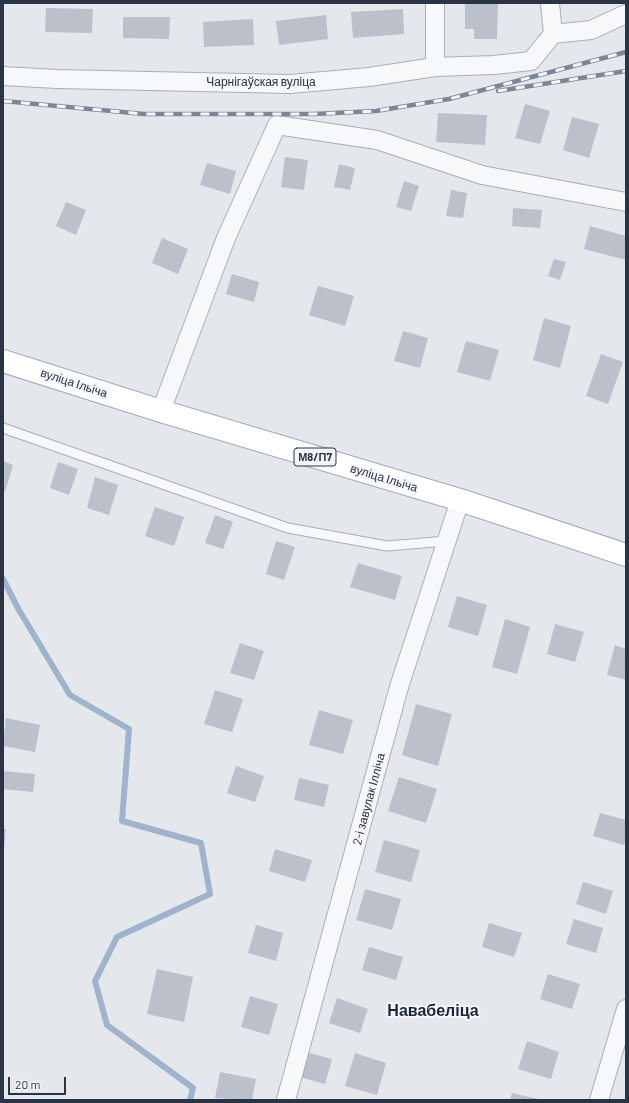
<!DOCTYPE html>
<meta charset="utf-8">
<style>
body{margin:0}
#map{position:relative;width:629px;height:1103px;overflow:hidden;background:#e4e7ec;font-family:Barlow,sans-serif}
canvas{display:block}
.frame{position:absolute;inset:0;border:4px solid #2b3445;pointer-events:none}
.scale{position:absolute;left:8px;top:1077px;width:58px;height:18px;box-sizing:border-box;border:2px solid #2b3445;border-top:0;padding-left:5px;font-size:12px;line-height:14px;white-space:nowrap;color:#2b3445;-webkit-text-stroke:3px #f4f6f9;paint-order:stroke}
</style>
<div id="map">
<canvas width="629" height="1103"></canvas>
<div class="frame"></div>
<div class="scale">20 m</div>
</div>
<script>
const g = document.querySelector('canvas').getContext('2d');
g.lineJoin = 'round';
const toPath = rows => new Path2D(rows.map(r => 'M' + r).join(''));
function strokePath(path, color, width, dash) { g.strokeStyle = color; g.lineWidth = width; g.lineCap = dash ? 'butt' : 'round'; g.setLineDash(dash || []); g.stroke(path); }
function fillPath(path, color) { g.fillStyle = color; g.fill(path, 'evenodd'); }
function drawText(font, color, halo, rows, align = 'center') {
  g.font = font + ' Barlow,sans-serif'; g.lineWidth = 4; g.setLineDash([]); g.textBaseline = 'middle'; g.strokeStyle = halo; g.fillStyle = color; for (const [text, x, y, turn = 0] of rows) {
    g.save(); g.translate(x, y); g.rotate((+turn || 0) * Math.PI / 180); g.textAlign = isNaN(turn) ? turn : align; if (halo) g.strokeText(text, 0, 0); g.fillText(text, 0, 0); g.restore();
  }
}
strokePath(toPath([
 [3,579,19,610,70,695,129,729,122,821,201,843,210,894,117,937,95,981,107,1025,193,1088,190,1100]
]), '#9fb4cc', 6);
fillPath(toPath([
 [465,4,498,4,497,39,474,39,474,29,465,29],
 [46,8,93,9,92,33,45,32],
 [403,9,404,34,353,38,351,12],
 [326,15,328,39,279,45,276,21],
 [123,17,170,17,169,39,123,38],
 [253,19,254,45,204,47,203,22],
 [525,104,550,111,540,144,515,138],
 [438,113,487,115,485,145,436,142],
 [572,117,599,124,589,158,563,150],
 [285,157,308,160,304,190,281,187],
 [207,163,236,171,230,194,200,185],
 [339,164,355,168,350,190,334,187],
 [404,181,419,186,411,211,396,207],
 [451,190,467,193,463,218,446,216],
 [66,202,86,210,76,235,56,226],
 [513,208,542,210,540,228,512,226],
 [590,226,626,236,626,260,584,249],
 [162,238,188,249,178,274,152,263],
 [554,259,566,262,560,280,548,276],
 [232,274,259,282,254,302,226,294],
 [318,286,354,296,345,326,309,315],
 [544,318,571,326,560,368,533,360],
 [403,331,428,338,420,368,394,361],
 [466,341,499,350,490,381,457,372],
 [601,354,623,362,608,404,586,396],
 [3,461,13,465,5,492,3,491],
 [58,462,78,469,69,495,50,488],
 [95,477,118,485,109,515,87,508],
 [155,507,184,517,174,546,145,536],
 [215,515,233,522,223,549,205,543],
 [276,541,295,547,284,580,266,574],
 [358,563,402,576,395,600,350,587],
 [457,596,487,605,478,636,448,627],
 [505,619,530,627,517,674,492,667],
 [555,624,584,632,575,662,547,654],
 [240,643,264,651,254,680,230,673],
 [615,645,626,649,626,680,607,675],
 [215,690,243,699,232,732,204,724],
 [416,704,452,714,438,766,402,755],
 [319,710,353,720,343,754,309,745],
 [6,718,40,725,35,752,3,746],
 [236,766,264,776,255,802,227,793],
 [3,771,35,774,33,792,3,789],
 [399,777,437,789,426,823,388,811],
 [299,778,329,785,324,807,294,800],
 [600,813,626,820,626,838,624,845,593,836],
 [3,829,6,829,4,850,3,850],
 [384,840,420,850,411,882,375,872],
 [275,849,312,860,305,882,269,871],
 [583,882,613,891,606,914,576,904],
 [365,889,401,899,392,930,356,920],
 [574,919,603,928,596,953,566,944],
 [489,923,522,933,514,957,482,947],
 [256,925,283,933,276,961,248,953],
 [369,947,403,957,396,980,362,970],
 [157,969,193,977,184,1022,147,1014],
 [548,974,580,984,572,1009,540,999],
 [250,996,278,1004,269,1035,241,1027],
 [337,998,368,1009,360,1033,329,1023],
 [527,1041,559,1052,551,1079,518,1069],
 [306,1052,332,1059,325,1084,300,1077],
 [355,1053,386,1063,377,1095,345,1086],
 [220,1072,256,1079,252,1100,215,1098],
 [512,1093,538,1099,538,1100,510,1100]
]), '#bbc0ca');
const lane = toPath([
 [3,428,288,528,387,546,447,541]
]);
const street = toPath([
 [435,3,435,67],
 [550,3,553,34],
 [3,76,57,79,290,84,369,77,435,67,494,65,531,61,553,34,591,30,626,14],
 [161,411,226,238,277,125,377,140,482,175,626,202],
 [286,1100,399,687,460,500],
 [599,1100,626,1009]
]);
const primary = toPath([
 [3,361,161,411,460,500,626,555]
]);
strokePath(lane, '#a9aeb7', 11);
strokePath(street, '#a9aeb7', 20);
strokePath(primary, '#a3abb8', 24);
strokePath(lane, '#f7f8fa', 9);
strokePath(street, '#f7f8fa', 18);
strokePath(primary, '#fff', 22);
const rail = toPath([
 [498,91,626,71],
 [3,101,144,114,314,114,376,111,449,99,626,52]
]);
strokePath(rail, '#7d8696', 4.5);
strokePath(rail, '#f4f6f9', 3, [9]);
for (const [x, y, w] of [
 [315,457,42]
]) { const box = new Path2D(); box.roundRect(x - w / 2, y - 9, w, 18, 3); g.fillStyle = '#f4f6f9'; g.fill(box); strokePath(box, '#2b3445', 1); }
drawText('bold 11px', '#2b3445', null, [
 ["М8/П7",315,457]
]);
drawText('12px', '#2b3445', '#f4f6f9', [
 ["Чарнігаўская вуліца",261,82],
 ["вуліца Ільіча",74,383,18],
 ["вуліца Ільіча",384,478,17],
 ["2-і завулак Ілліча",369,799,-75]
]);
drawText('bold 16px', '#1d2536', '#f4f6f9', [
 ["Навабеліца",433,1011]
]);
</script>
